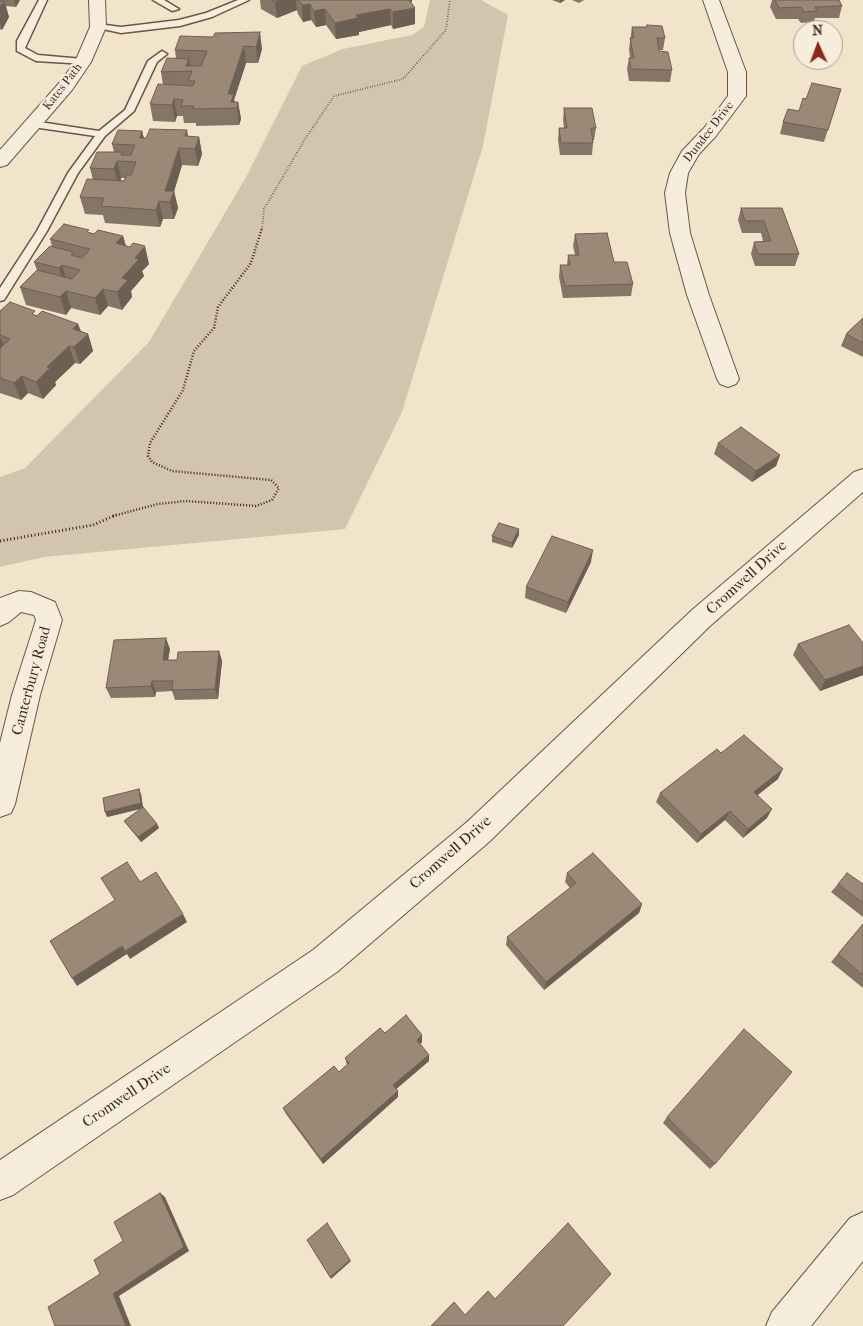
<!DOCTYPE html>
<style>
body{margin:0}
#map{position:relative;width:863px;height:1326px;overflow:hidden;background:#f2e4cb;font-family:"IM FELL French Canon",serif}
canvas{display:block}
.north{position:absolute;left:793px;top:20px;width:50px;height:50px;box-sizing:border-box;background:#f7eddd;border:1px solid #ac9d8f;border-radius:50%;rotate:358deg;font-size:14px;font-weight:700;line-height:20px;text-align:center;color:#3c251b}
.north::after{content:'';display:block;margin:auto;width:18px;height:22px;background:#8f2418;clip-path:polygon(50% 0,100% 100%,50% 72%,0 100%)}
</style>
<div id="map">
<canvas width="863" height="1326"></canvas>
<div class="north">N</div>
</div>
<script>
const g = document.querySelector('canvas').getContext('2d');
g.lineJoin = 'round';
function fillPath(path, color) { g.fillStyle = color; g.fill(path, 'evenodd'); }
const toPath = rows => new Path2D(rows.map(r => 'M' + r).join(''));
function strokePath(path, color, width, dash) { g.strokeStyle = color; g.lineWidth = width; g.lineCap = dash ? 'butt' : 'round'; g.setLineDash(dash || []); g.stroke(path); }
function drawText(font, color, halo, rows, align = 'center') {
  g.font = font + ' "IM FELL French Canon",serif'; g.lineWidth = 4.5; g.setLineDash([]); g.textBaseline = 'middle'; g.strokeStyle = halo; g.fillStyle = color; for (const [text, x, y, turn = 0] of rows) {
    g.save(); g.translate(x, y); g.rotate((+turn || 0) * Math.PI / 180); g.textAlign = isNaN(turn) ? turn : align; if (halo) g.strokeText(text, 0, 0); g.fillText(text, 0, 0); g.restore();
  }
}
fillPath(toPath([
 [430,0,481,0,508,15,483,146,402,412,345,529,44,557,0,567,0,477,25,468,149,342,245,179,302,66,343,49,412,35,424,27]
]), '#d3c4ad');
const service = toPath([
 [39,0,47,0,25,48,38,55,83,59,88,62,86,64,36,61,17,51,17,41,39,0],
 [153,0,164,0,179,9,172,11,153,0],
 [238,0,249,0,212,17,180,26,121,33,94,27,98,24,121,27,179,20,206,13,238,0],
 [162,51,167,54,157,62,134,111,105,136,78,173,47,231,4,300,0,301,0,288,37,231,68,173,95,136,33,127,28,124,33,121,99,131,125,110,148,61,162,51]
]);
const minor = toPath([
 [89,0,105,0,106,27,91,62,72,90,7,165,0,167,0,150,60,82,75,62,90,27,89,0],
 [703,0,719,0,746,72,746,96,716,136,699,154,688,173,685,193,690,233,709,295,739,379,736,384,728,387,720,384,717,379,687,295,670,233,665,193,670,173,682,151,704,128,728,96,728,72,703,0],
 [863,469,863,492,710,626,489,842,337,972,13,1195,0,1200,0,1160,313,950,467,822,692,610,854,472,863,469],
 [19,591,31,592,55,602,62,620,40,695,15,804,11,813,0,817,0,743,12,695,36,620,34,615,21,612,9,622,0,626,0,598,19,591],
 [863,1212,863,1261,811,1326,766,1326,772,1312,850,1218,863,1212]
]);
strokePath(service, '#6a5547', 3);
strokePath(minor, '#6a5547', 2);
strokePath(toPath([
 [262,229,264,209,305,139,334,96,403,79,446,30,450,0]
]), '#3c251b', 2, [0.5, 2]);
strokePath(toPath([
 [113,516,158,504,186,501,256,506,272,500,279,488,271,480,172,471,152,462,148,456,150,443,183,390,194,351,214,328,218,307,251,263,262,228]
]), '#3c251b', 2.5, [1, 2]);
strokePath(toPath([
 [0,541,93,525,116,515]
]), '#3c251b', 3, [1, 2.5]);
fillPath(service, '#f7eddd');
fillPath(minor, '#f7eddd');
fillPath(toPath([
 [0,0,20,0,16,7,6,6,9,17,2,30,0,29],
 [260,0,412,0,412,2,411,2,415,24,393,29,391,25,359,32,359,35,336,39,326,25,316,27,311,20,303,22,298,14,297,10,277,18,261,9],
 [552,0,565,0,560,3],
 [572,0,584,0,579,3],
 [772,0,839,0,842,6,839,18,815,18,814,22,801,23,798,19,776,19,770,7],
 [647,25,665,38,663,50,659,50,659,51,672,70,670,82,629,81,627,69,629,58,630,58,629,49,632,27,647,27],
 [213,37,262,49,258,63,246,63,234,100,235,102,238,102,241,119,239,125,196,126,196,123,184,123,183,116,177,116,175,122,153,121,150,104,163,85,161,72,176,59,175,50],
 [841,89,824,142,780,134,783,122,799,111,806,99],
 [564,108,596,128,594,140,593,140,593,143,592,155,560,155,558,140,559,128,564,128,563,120],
 [142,131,144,138,199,137,202,154,198,166,182,165,174,191,178,208,174,219,163,219,160,227,105,223,103,215,85,214,80,197,93,180,90,168,114,152,112,144],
 [121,178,125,178,124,181,121,180],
 [741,208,782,208,799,254,795,266,755,266,751,254,754,242,763,241,761,233,742,233,738,220],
 [90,233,123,236,126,246,149,264,142,271,144,276,131,291,132,297,122,310,108,306,100,315,71,308,66,315,26,305,20,287,37,270,34,262,52,246,50,239],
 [575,234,614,262,633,284,631,296,563,298,559,277,560,265,567,265,568,255,575,255,573,246],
 [0,311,36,315,78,324,81,331,88,334,93,351,80,364,75,363,55,382,56,385,43,399,28,393,21,400,0,393],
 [863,318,863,357,841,346,846,334],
 [718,443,780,455,776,466,752,482,714,454],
 [519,529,519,535,512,548,492,542,492,536],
 [591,562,566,613,525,598,526,587],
 [863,643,863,675,820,691,793,655,798,644],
 [170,649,168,660,177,660,219,651,222,661,218,699,175,700,172,691,156,692,155,697,111,698,106,688],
 [721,753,778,779,758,795,767,818,743,838,725,820,697,843,656,802,660,793],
 [141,794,143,808,157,824,159,828,141,842,127,825,124,821,141,809,107,817],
 [567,873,642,904,639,913,544,990,506,945,507,937,570,888,565,882],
 [838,884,863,884,863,917,831,892],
 [863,924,863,988,831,962],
 [385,1033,422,1042,420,1044,429,1055,429,1061,396,1089,398,1097,323,1164,286,1114,283,1108,339,1072,347,1065,345,1058],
 [667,1117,715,1164,710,1169,663,1123]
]), '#857566');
fillPath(toPath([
 [14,0,20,0,16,7],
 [280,0,296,0,297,10,277,18,275,2],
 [404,0,412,0,412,2,409,3,415,8,415,24,393,29,393,12],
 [560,0,565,0,560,3],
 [4,1,9,17,2,30,0,22,0,8],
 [310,4,311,20,303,22,302,5],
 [325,9,326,25,316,27,314,11],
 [390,9,391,25,359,32,359,35,336,39,335,23,356,15],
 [260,32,262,49,258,63,256,47],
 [244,46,246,63,234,100,236,108,230,108,228,94],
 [189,59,191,71,186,66],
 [174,99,177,116,175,122,172,105],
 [238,102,241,119,239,125,237,108],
 [187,130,190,147,185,136],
 [142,131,146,148,140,138],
 [199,137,202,154,198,166,195,149],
 [179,148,182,165,173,195,174,191,178,208,174,219,170,202,165,191],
 [117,161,121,178,119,186,114,169],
 [159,201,163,219,160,227,156,210],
 [123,236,128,253,116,243],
 [145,246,149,264,142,271,144,276,131,291,132,297,122,310,117,292,122,278,135,258],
 [62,265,67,282,64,285,59,268],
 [103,289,108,306,100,315,95,298],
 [66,291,71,308,66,315,60,297],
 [78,324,83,339,88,334,93,351,80,364,74,347,73,329],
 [0,336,6,352,0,357],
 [69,346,75,363,55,382,56,385,43,399,36,382,47,367],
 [22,376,28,393,21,400,14,383],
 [780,455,776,466,752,482,756,471],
 [519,529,519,535,512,548,512,543],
 [593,550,591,562,566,613,568,602],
 [166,638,170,649,166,671,163,660],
 [219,651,222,661,218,699,215,689],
 [863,666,863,675,820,691,825,680],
 [152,681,156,692,155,697,151,686],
 [783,769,778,779,749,801,754,792],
 [139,789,141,794,143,808,107,817,105,812],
 [772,809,767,818,743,838,748,829],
 [730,811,725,820,697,843,701,834],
 [157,824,159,828,141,842,138,837],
 [642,904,639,913,544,990,546,982],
 [183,914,187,922,130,959,125,951],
 [122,946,127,954,77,986,72,978],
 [422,1035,422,1042,417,1047,417,1040],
 [429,1055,429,1061,394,1091,393,1085],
 [398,1091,398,1097,323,1164,321,1159],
 [160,1193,165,1197,189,1251,119,1296,131,1326,126,1326,113,1294],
 [350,1260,351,1261,331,1279,330,1277]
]), '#6c5f53');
const building = toPath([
 [272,0,280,0,275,2,272,0],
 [298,0,409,0,415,8,393,12,390,9,356,15,358,18,335,23,325,9,314,11,310,4,302,5,298,0],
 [775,0,839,0,842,6,815,7,817,11,804,12,801,7,779,8,775,0],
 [0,1,4,1,0,8,0,1],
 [647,25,662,26,665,38,657,38,659,51,668,52,672,70,631,69,629,58,634,58,630,38,634,38,632,27,647,27,647,25],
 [260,32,256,47,244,46,228,94,234,94,231,102,238,102,237,108,193,109,194,106,181,106,183,100,174,99,172,105,150,104,158,84,193,86,195,81,188,81,192,71,161,72,167,58,189,59,186,66,201,66,207,51,175,50,180,36,213,37,215,33,260,32],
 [812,83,841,89,828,130,783,122,788,109,799,111,803,98,806,99,812,83],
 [564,108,592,108,596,128,591,128,593,143,561,143,559,128,567,128,564,108],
 [150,129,187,130,185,136,199,137,195,149,179,148,165,191,174,191,170,202,159,201,156,210,101,206,104,198,80,197,87,179,124,181,127,175,131,175,136,162,117,161,114,169,90,168,97,152,122,152,121,155,131,155,135,145,112,144,118,130,142,131,140,138,146,138,150,129],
 [741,208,782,208,799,254,758,254,754,242,771,241,764,221,745,221,741,208],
 [64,224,89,230,87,232,94,234,98,230,123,236,116,243,130,247,133,243,145,246,135,258,139,259,122,278,128,280,117,292,103,289,95,298,66,291,60,297,20,287,37,270,72,279,80,270,62,265,59,268,34,262,50,246,73,252,71,255,82,258,90,249,50,239,64,224],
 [607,233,614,262,627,262,633,284,565,286,560,265,570,265,568,255,579,255,575,234,607,233],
 [10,302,35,311,32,314,37,316,42,311,78,324,73,329,88,334,74,347,69,346,47,367,50,368,36,382,22,376,14,383,0,378,0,348,10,339,0,335,0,311,10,302],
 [863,318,863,343,846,334,863,318],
 [741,427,780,455,756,471,718,443,741,427],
 [499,523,519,529,512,543,492,536,499,523],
 [552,536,593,550,568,602,526,587,552,536],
 [849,625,863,643,863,666,825,680,798,644,849,625],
 [166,638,163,660,177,660,178,652,219,651,215,689,172,690,173,681,152,681,151,686,106,688,114,640,166,638],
 [744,735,783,769,754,792,772,809,748,829,730,811,701,834,660,793,717,749,721,753,744,735],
 [139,789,141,803,105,812,103,798,139,789],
 [143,807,157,824,138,837,124,821,143,807],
 [593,853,642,904,546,982,507,937,576,883,567,873,593,853],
 [127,862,140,882,156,872,183,914,125,951,122,946,72,978,50,941,115,900,101,878,127,862],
 [847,873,863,884,863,903,838,884,847,873],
 [863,924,863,975,838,954,863,924],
 [406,1015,422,1035,417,1040,429,1055,393,1085,398,1091,321,1159,283,1108,334,1066,339,1072,349,1063,345,1058,380,1028,385,1033,406,1015],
 [744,1029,792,1072,715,1164,667,1117,744,1029],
 [160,1193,184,1247,113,1294,126,1326,55,1326,48,1307,100,1274,94,1260,123,1241,114,1222,160,1193],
 [327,1223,350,1260,330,1277,307,1240,327,1223],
 [568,1223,611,1274,563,1326,431,1326,454,1302,465,1315,488,1291,495,1299,568,1223]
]);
fillPath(building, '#9b8877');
strokePath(building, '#6c5f53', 1);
drawText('12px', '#3c251b', '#f7eddd', [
 ["Kates Path",63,87,-52],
 ["Dundee Drive",709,132,-52]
]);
drawText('15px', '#3c251b', '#f7eddd', [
 ["Cromwell Drive",747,578,-42],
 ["Canterbury Road",32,681,-75],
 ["Cromwell Drive",451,853,-41],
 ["Cromwell Drive",127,1096,-34]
]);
</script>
